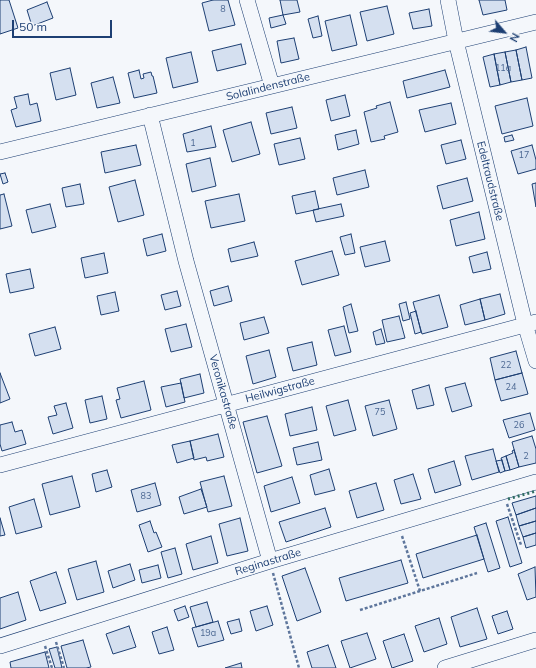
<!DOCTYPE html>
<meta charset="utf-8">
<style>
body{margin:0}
#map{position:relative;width:536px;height:668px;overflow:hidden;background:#f4f7fb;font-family:Mulish,sans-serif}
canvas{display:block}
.north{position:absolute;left:484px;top:12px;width:40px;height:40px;-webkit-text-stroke:3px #f4f7fb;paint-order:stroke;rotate:118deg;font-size:11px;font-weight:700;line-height:16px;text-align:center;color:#1d3f73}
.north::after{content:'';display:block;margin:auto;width:14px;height:18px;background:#1d3f73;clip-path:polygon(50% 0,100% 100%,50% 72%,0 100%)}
.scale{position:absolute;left:12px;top:20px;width:100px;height:18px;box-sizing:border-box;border:2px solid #1d3f73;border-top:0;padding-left:5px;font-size:12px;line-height:14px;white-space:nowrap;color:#1d3f73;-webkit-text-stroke:3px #f4f7fb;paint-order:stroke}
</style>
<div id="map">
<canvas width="536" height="668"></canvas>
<div class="north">N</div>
<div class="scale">50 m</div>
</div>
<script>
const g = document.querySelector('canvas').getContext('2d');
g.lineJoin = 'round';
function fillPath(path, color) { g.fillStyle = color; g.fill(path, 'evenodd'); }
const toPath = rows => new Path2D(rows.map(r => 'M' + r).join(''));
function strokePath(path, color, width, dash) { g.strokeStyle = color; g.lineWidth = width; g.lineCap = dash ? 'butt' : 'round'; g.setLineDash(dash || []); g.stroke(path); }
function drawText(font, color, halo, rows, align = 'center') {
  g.font = font + ' Mulish,sans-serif'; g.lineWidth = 3; g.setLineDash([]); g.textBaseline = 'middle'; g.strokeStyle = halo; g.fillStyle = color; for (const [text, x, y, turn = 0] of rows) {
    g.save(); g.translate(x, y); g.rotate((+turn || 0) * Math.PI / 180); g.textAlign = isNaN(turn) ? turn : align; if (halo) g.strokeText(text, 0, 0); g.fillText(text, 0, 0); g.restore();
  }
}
const building = toPath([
 [0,0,9,0,18,28,0,34,0,0],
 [213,0,228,0,235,25,209,31,202,3,213,0],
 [280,0,297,0,300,12,283,15,280,0],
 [479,0,505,0,507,10,483,15,479,0],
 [47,2,53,18,32,26,27,10,47,2],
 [387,6,394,34,367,41,360,12,387,6],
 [429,9,432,26,413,29,409,13,429,9],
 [283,15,286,24,271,28,269,18,283,15],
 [350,15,357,45,332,51,325,21,350,15],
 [318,16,322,36,313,38,308,19,318,16],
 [294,38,299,59,281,63,277,41,294,38],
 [241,44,246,64,217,71,212,51,241,44],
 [526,47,532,78,522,80,516,50,526,47],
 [516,50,522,80,511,82,505,52,516,50],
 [191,52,198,82,173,88,166,58,191,52],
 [505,52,511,82,500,85,494,54,505,52],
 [494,54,500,85,490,87,483,57,494,54],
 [70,68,76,95,56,100,50,73,70,68],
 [139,70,141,79,144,78,143,74,151,72,152,76,153,76,157,93,134,98,128,73,139,70],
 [445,70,450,87,407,98,403,81,445,70],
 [113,77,120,103,97,108,91,83,113,77],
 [28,94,30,105,37,103,41,121,16,127,11,110,17,108,14,97,28,94],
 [345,95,350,116,331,121,326,100,345,95],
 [527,98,533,126,502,134,495,106,527,98],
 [390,102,398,132,384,136,385,139,371,142,364,112,377,108,376,106,390,102],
 [451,103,456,124,425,132,419,110,451,103],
 [292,107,297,128,271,134,266,113,292,107],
 [251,122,260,154,232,162,223,130,251,122],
 [211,126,216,147,187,152,183,134,211,126],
 [356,130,359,144,338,150,335,135,356,130],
 [512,135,514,140,505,142,504,137,512,135],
 [300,138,305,159,279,165,274,144,300,138],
 [461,140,466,159,446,164,441,145,461,140],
 [136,145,141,165,105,173,101,152,136,145],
 [532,145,536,160,536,169,518,174,511,151,532,145],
 [210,158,216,186,192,192,186,164,210,158],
 [365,170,369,187,337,195,333,178,365,170],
 [5,173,8,182,3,184,0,174,5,173],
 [467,178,473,201,443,209,437,186,467,178],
 [135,180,144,215,118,222,109,187,135,180],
 [536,183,536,207,532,184,536,183],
 [80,184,84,204,66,207,62,188,80,184],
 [315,191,319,209,296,214,292,196,315,191],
 [4,194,12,226,0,229,0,195,4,194],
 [239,194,245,221,211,228,205,201,239,194],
 [50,204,56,227,32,233,26,210,50,204],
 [341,204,344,216,316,222,313,210,341,204],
 [479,212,485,239,456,246,450,220,479,212],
 [162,234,166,251,147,256,143,239,162,234],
 [351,234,355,253,345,255,340,237,351,234],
 [385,241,390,261,365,267,360,247,385,241],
 [254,242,258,256,231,262,228,249,254,242],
 [332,251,339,275,302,285,295,261,332,251],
 [487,252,491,269,473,273,469,257,487,252],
 [104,253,108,273,85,278,81,258,104,253],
 [30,269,34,288,10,293,6,274,30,269],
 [228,286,232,301,214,306,210,291,228,286],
 [177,291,181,306,165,310,161,295,177,291],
 [115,292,119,311,101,315,97,296,115,292],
 [500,294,505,314,485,320,480,299,500,294],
 [439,295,448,327,422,334,413,302,439,295],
 [480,299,485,320,465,325,460,305,480,299],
 [406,302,410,319,403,321,399,304,406,302],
 [351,304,358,331,349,333,343,307,351,304],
 [416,311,421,332,415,334,410,313,416,311],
 [399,316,405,338,387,342,382,320,399,316],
 [264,317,269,333,244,340,240,323,264,317],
 [186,324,192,347,171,352,165,329,186,324],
 [344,326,351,352,335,356,328,330,344,326],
 [55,327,61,349,35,356,29,334,55,327],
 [381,329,385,343,376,345,373,332,381,329],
 [312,342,317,365,293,371,287,348,312,342],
 [269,350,276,377,253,384,246,356,269,350],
 [516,351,522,373,495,380,490,358,516,351],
 [0,373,10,399,0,403,0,373],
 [522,373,528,394,501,401,495,380,522,373],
 [200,374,204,393,184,398,180,379,200,374],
 [144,381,151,410,121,418,116,400,120,399,117,388,144,381],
 [181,383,185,402,166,407,161,387,181,383],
 [465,383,472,406,452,412,445,388,465,383],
 [429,385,434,405,417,409,412,390,429,385],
 [102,396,107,419,90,423,85,400,102,396],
 [348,400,356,430,334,436,326,406,348,400],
 [389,400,397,429,373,436,365,406,389,400],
 [66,403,73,428,53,434,48,417,57,415,54,406,66,403],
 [312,407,317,430,290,436,285,414,312,407],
 [530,413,535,430,509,438,503,420,530,413],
 [267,416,282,466,257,473,243,422,267,416],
 [12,422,15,432,22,430,26,444,2,451,0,444,0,425,12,422],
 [218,434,224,457,207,461,206,457,194,460,190,441,218,434],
 [532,436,536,449,536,463,519,467,512,442,532,436],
 [190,441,194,458,177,463,172,445,190,441],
 [318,442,322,460,297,465,293,448,318,442],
 [493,449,499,472,472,480,465,456,493,449],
 [514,450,519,467,510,470,506,456,513,453,512,451,514,450],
 [506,456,510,470,505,471,501,458,506,456],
 [502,460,505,471,500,473,496,461,502,460],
 [454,461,461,485,435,493,428,469,454,461],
 [329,469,335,490,315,495,310,475,329,469],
 [107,470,112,487,96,492,92,474,107,470],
 [413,474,421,499,401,504,394,480,413,474],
 [72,476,80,507,50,515,42,484,72,476],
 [224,476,232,506,208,512,200,482,224,476],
 [292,477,300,503,271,512,264,486,292,477],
 [155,483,161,505,137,512,131,490,155,483],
 [376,483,384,510,357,518,349,491,376,483],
 [201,489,207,507,184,514,179,497,201,489],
 [536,496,536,508,516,515,512,503,536,496],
 [34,499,42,527,16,534,9,507,34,499],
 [325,508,331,527,286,542,279,522,325,508],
 [536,508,536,521,519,526,516,515,536,508],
 [508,517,522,563,510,567,496,521,508,517],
 [0,518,5,535,0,536,0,518],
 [240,518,248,551,227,556,219,524,240,518],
 [150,521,154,533,156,532,162,547,148,552,139,525,150,521],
 [536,521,536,533,523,537,519,526,536,521],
 [486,523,500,568,488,572,474,527,486,523],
 [536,533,536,545,526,548,523,537,536,533],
 [477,535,484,559,423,578,416,554,477,535],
 [211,536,218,563,193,570,186,544,211,536],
 [175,548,182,574,168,578,161,552,175,548],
 [401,560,408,583,346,601,339,578,401,560],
 [96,561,104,592,77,600,68,569,96,561],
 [130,564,135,580,113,588,108,571,130,564],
 [158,565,161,578,142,583,139,570,158,565],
 [535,567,536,597,527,600,518,574,535,567],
 [305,568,321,612,297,621,282,576,305,568],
 [56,572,66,603,40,611,30,581,56,572],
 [18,592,26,620,0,629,0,598,18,592],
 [207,602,213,622,196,627,190,607,207,602],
 [185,606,189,617,178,621,174,610,185,606],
 [267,606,273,625,256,631,250,611,267,606],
 [477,608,487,639,460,647,451,617,477,608],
 [507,611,513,629,498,634,492,616,507,611],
 [439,618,447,644,424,652,415,626,439,618],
 [239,619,242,631,231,634,227,622,239,619],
 [218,621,224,640,198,647,192,628,218,621],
 [129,626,136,647,113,654,106,634,129,626],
 [167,627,174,650,159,654,152,632,167,627],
 [367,633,376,659,350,668,341,641,367,633],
 [404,634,413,661,392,668,383,641,404,634],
 [83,640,91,667,86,668,67,668,61,646,83,640],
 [328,645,336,668,312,668,307,652,328,645],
 [57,647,62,668,55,668,49,649,57,647],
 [45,652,49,668,11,668,10,662,45,652],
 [241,663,242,668,225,668,241,663]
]);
fillPath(building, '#d5e0f0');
strokePath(building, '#1d3f73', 1);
const minor = toPath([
 [247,0,272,86],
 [448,0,456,41,525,324,536,361],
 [150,115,186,261,270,561],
 [0,152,536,22],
 [0,465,536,322],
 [0,646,270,561,536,482],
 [445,668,536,640]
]);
strokePath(minor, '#1d3f73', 16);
strokePath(toPath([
 [507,504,521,545],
 [402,536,420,591],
 [273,573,299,668],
 [360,610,477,573],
 [56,642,64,668],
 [45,646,52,668]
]), '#5e769c', 2.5, [3, 2]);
strokePath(minor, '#f4f7fb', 15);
strokePath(toPath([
 [508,499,536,491]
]), '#2c6c60', 3, [2, 3]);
drawText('9px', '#4b6792', null, [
 ["8",223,9],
 ["11a",503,68],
 ["1",193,143],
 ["17",524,155],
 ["22",506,365],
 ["24",511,387],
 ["75",380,412],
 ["26",519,425],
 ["2",526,456],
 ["83",146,496],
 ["19a",208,633]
]);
drawText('11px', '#1d3f73', '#f4f7fb', [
 ["Solalindenstraße",268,87,-14],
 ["Edeltraudstraße",490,181,76],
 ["Heilwigstraße",280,390,-15],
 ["Veronikastraße",223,392,74],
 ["Reginastraße",268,562,-17]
]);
</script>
